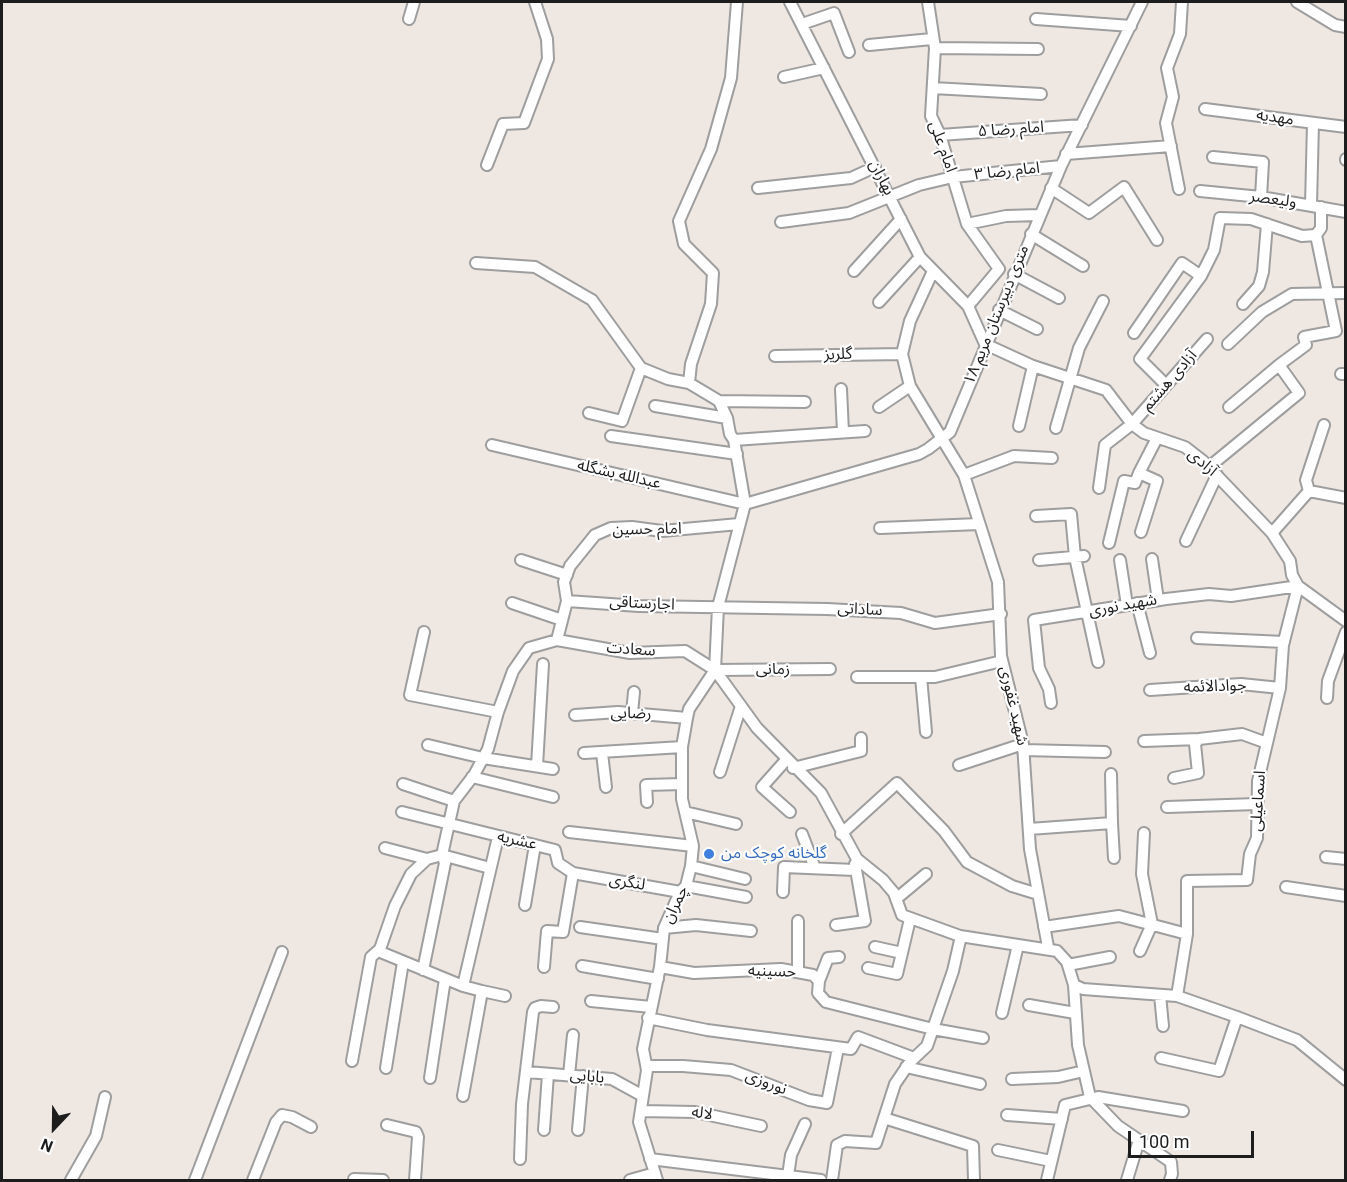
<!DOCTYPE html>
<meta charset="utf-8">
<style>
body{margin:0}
#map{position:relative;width:1347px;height:1182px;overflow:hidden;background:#eee7e2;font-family:Roboto,sans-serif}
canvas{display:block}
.frame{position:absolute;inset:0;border:3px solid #1d1d1d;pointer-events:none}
.north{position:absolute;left:24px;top:1098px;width:60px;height:60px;-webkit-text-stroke:4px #fff;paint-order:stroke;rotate:202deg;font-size:16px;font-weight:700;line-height:24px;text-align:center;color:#1d1d1d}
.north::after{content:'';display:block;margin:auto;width:21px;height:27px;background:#1d1d1d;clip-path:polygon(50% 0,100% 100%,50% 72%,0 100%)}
.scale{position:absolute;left:1128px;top:1131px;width:126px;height:27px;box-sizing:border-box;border:3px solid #1d1d1d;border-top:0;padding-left:8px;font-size:18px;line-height:21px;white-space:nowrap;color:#1d1d1d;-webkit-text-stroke:4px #fff;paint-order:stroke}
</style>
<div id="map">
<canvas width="1347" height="1182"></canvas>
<div class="frame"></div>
<div class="north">N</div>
<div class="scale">100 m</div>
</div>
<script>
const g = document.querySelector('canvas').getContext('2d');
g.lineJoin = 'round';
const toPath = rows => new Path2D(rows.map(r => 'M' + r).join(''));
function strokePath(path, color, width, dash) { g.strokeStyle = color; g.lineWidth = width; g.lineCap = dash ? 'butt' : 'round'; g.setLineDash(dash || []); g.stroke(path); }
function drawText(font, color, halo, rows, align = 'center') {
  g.font = font + ' Roboto,"Noto Sans Arabic",sans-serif'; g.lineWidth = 4.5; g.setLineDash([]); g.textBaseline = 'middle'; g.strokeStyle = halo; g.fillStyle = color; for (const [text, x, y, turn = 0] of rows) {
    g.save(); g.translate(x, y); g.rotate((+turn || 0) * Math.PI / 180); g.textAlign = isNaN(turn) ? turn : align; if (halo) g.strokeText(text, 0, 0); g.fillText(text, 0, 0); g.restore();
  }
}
const minor = toPath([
 [790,2,920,257,968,306,985,344,1033,366,1106,390,1132,424,1144,433,1185,447,1203,461,1272,533,1290,561,1292,575,1298,586,1346,621],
 [928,2,935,48,931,116,940,135,967,224,999,269,968,306],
 [1297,2,1335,25,1346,27],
 [409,19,414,2],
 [1036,19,1131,26],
 [802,24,834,13,849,52],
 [869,45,932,39],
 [935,48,1038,49],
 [784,77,824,68],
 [933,88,1041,94],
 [1205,109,1346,127],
 [940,135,1082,125],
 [1066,154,1171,146],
 [1213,157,1263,162,1261,197],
 [1346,159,1346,160],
 [487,165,503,124,524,123,548,59,547,39,535,2],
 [758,188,851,178,875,167],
 [1051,188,1089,213,1124,187,1157,240],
 [1179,189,1166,123,1173,97,1167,68,1180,34,1182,2],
 [1200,191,1261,197,1346,212],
 [1311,205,1313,123],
 [781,222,849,213,919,185,953,177,1061,166],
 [967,224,1006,216,1039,215],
 [1031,234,1083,266],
 [476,263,535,267,592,300,641,368,668,379,689,383,719,401,727,418,730,434,734,440,745,504,718,607,715,670,757,728,821,793,857,859,883,880,894,893,902,915,960,936,1057,951,1067,962,1074,985,1083,989,1177,996,1237,1017,1297,1040,1346,1080],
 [854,271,901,219],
 [933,271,910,321,902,354,910,386,964,475,998,582,1001,656,1023,744,1030,849,1048,947],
 [1014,274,1059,298],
 [879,302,920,257],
 [1243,304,1259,286,1263,272,1267,224],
 [999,310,1037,329],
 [1134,333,1182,263,1201,276],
 [1228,344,1262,312,1292,294,1346,293],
 [775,356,902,354],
 [1341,374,1346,374],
 [689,383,691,364,711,304,713,273,684,244,679,221,711,149,731,78,737,2],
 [1166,385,1140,359,1201,276,1214,250,1220,218,1251,219,1302,236,1316,235],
 [841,389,843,432],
 [719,401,805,402],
 [655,406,727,418],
 [879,407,910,386],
 [1229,407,1279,365],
 [589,413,622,421,641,368],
 [1019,426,1033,366],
 [1056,428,1079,348,1103,301],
 [611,436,737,454],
 [734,440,865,431],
 [492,445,745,504,919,454,928,449,950,432,1061,166,1142,2],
 [1209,467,1299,393,1279,365,1306,345,1304,337,1336,331,1316,235,1321,228,1321,207],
 [964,475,1014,456,1052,458],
 [1099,488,1105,445,1132,424,1207,339],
 [1309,491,1306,480,1324,425],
 [1036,516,1071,514,1075,557,1098,662],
 [880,528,979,524],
 [1141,532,1157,481,1139,473,1157,438],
 [1272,533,1309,491,1346,498],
 [1186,541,1217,475],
 [1109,543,1124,481,1135,483,1139,473],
 [1152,559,1158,600],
 [521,560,567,575],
 [1039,560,1084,556],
 [1120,560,1127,605],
 [567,601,639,606,827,609,901,613,935,623,1001,614],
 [512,603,562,620],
 [1137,603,1150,653],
 [424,632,410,695,498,712],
 [1197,638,1284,642],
 [557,640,567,601,564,582,570,566,595,535,611,528,632,527,662,531,739,524],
 [715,670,830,669],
 [857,677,935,677,1002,661],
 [921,677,926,732],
 [1150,690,1241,684,1280,688],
 [1327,698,1328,681,1346,632],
 [1051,703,1049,689,1039,668,1034,620,1166,599,1209,594,1231,596,1298,586,1283,645,1280,688,1258,781,1257,838,1250,854,1247,880,1187,881,1187,934,1177,996],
 [632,713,634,692],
 [575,715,618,712,687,718],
 [1144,741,1199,739],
 [428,745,483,758,553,769],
 [1023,750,1105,752],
 [584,753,682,747],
 [602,753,606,787],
 [786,760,762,787,790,812],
 [959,765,1023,744],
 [537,766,543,664],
 [793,768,861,751,861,738],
 [720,772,741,706],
 [472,777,553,797],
 [1174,778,1198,773,1195,744,1199,739,1242,734,1267,743],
 [403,784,454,801],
 [647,802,646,785,682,784],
 [1167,807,1257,804],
 [402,812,555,850,558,863,573,873,680,892],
 [685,812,736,824],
 [1112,823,1114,858],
 [1029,829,1112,823,1111,774],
 [569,832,693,846],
 [802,834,815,868],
 [841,834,897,783,944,831,967,862,1012,886,1038,894],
 [385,848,427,859],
 [442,855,490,868],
 [1326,857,1346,859],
 [691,866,745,879],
 [686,886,746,897],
 [1286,887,1346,896],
 [783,892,784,867,855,870],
 [896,899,926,874],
 [525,905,535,845],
 [836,925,865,921,855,864],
 [580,927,663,939],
 [1044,927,1119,916,1187,934],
 [664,928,696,925,751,931],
 [875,947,902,953],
 [378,951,463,986,482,991,463,1096],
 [1140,951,1152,924,1142,874,1144,833],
 [1068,965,1110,957],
 [582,966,658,979],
 [544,967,547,931,563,932,573,873],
 [660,967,694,973,781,969,813,975,819,981,818,993,826,1002,933,1029,983,1038],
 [868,968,897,974,910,919],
 [423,970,445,863,442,855],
 [798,972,798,921],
 [819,981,828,958,839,957],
 [1074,985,1078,1045,1090,1097,1118,1126,1171,1162,1172,1174,1170,1180],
 [463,986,498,837],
 [482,991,505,996],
 [1160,995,1163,1026],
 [591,1001,651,1007],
 [1029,1005,1075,1013],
 [1002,1013,1018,945],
 [648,1018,707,1030,851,1049,858,1037,914,1058],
 [1161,1058,1219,1071,1237,1017],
 [352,1061,371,957,380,949,395,906,411,874,427,859,442,855,454,801,474,775,488,749,498,712,513,671,529,648,557,640,630,653,685,651,715,670],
 [647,1066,683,1066,731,1070,809,1100,827,1103,838,1048],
 [906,1067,980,1084],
 [386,1068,403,962],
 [527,1072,612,1079,643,1096],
 [569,1075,573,1035],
 [430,1078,445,979],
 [1012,1079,1058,1077,1084,1071],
 [641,1111,695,1112,761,1126],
 [1007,1115,1062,1119],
 [884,1118,973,1146,974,1180],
 [387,1125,416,1132,418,1137,415,1180],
 [544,1130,548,1074],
 [578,1130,583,1076],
 [998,1150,1051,1161],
 [520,1159,522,1104,533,1012,535,1008,541,1006,553,1007],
 [650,1159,821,1180],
 [788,1176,791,1155,805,1124],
 [354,1179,383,1180],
 [71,1180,96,1136,105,1097],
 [195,1180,282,952],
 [253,1180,276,1122,282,1115,292,1117,311,1127],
 [630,1180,655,1173],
 [657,1180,639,1122,647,1070,643,1049,660,967,664,928,680,892,686,886,691,866,693,846,682,799,682,747,687,718,689,709,715,670],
 [832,1180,837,1145,845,1141,876,1143,895,1084,910,1062,927,1046,953,971,961,936],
 [1047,1180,1065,1105,1098,1097,1183,1111],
 [1127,1180,1139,1140]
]);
strokePath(minor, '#9e9e9e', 14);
strokePath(minor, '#fff', 10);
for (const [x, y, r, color] of [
 [709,854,6,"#3f7fe0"]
]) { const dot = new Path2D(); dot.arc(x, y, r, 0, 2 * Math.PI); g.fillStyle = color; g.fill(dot); strokePath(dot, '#fff', 2); }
drawText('16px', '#1d1d1d', '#fff', [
 ["مهدیه",1275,118,8],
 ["امام رضا ۵",1011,130,-4],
 ["امام علی",942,147,70],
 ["امام رضا ۳",1007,172,-6],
 ["بهاران",881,178,63],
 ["ولیعصر",1273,200,8],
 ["۱۸ متری دبیرستان مریم",997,315,-68],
 ["گلریز",838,355,-1],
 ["آزادی هشتم",1170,381,-49],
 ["آزادی",1202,463,41],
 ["عبدالله بشگله",619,475,13],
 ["امام حسین",647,530,-1],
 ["اجارستاقی",642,604,3],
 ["شهید نوری",1123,606,-10],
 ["ساداتی",860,610,3],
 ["سعادت",631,650,4],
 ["زمانی",773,670],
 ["جوادالائمه",1215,687,-2],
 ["شهید غفوری",1013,706,77],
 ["رضایی",631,714,1],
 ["اسماعیلی",1259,801,-86],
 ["عشریه",517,841,13],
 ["لنگری",627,883,9],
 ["چمران",676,905,-64],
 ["حسینیه",772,972,2],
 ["بابایی",587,1077,6],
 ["نوروزی",766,1083,21],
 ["لاله",702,1114,8]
]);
drawText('16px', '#366cbe', '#fff', [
 ["گلخانه کوچک من",721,854]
], 'left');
</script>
